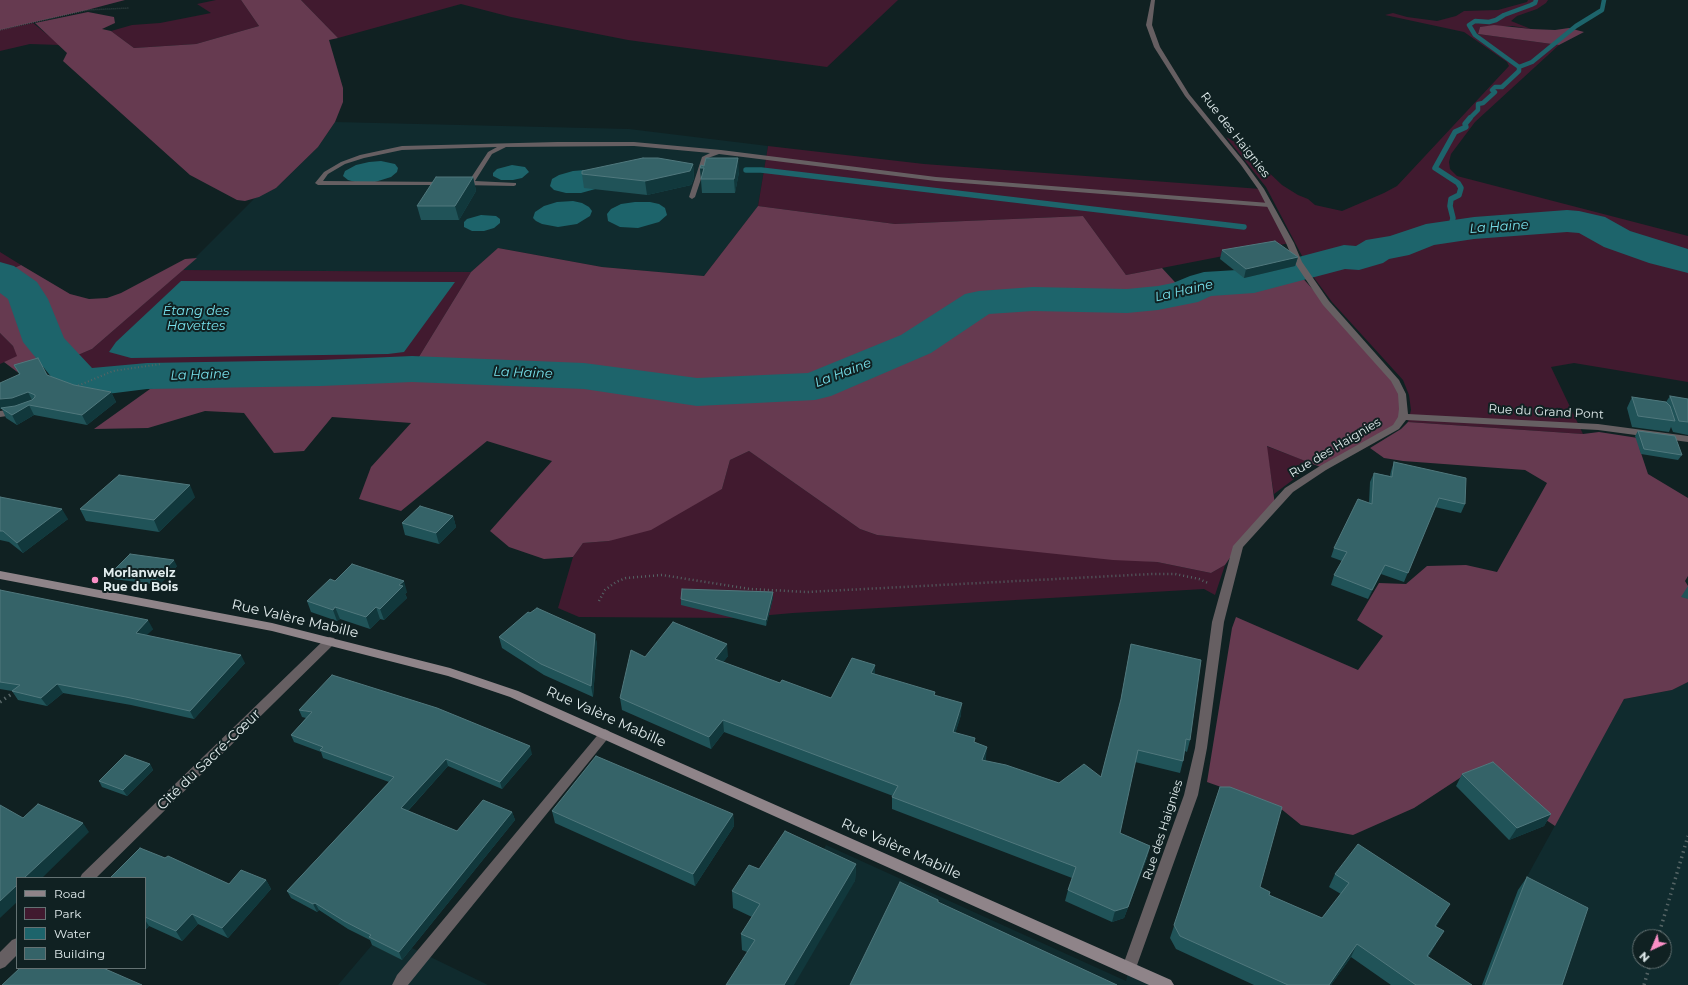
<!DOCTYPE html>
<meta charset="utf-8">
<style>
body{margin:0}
#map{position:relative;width:1688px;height:985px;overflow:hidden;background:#102122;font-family:Montserrat,sans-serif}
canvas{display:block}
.legend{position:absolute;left:16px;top:877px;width:130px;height:92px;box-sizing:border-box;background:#102122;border:1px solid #647273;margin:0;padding:5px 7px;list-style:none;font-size:12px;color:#e1eced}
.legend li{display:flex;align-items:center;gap:8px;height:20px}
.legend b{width:20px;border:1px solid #647273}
.north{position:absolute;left:1632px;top:929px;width:40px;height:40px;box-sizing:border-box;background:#102122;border:1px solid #647273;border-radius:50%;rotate:224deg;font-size:11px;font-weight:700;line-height:16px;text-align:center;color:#e1eced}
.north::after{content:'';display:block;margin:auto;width:14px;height:18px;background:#fa8fc6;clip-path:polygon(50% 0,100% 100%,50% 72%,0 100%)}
</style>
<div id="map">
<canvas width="1688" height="985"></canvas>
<ul class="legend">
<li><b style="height:5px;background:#8f8489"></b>Road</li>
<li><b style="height:11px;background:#411a2f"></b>Park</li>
<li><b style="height:11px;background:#1d646b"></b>Water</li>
<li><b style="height:11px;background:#356368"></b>Building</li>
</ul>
<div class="north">N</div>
</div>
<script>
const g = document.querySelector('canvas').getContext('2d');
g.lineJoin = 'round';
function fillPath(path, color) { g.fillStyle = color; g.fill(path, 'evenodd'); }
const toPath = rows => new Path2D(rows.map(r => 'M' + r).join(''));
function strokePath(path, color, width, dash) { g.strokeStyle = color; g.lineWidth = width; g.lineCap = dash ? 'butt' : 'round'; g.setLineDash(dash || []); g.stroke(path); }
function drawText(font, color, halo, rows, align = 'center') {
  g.font = font + ' Montserrat,sans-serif'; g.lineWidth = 4; g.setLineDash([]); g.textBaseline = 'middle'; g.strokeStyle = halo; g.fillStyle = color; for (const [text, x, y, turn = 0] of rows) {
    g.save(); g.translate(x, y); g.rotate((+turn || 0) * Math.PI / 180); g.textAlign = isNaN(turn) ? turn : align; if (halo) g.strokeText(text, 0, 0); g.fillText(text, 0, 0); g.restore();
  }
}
fillPath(toPath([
 [335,122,629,129,768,146,758,206,704,276,602,267,498,248,471,272,183,270,255,198,276,188,318,147],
 [1688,682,1688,985,1482,985,1523,884,1624,699,1672,690],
 [1640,937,1664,937,1664,961,1640,961],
 [826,845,1126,981,1129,968,1166,985,743,985],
 [372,945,402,960,412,948,488,985,338,985]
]), '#102b2e');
fillPath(toPath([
 [216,0,241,0,259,26,196,44,134,48,111,31,132,25,160,23,211,13,197,4],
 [301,0,898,0,827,67,628,40,511,17,461,4,338,38],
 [1528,0,1548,0,1546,3,1537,9,1517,16,1511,21,1531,29,1512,26,1480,27,1478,34,1559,45,1475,122,1451,154,1449,162,1450,169,1457,176,1688,236,1688,382,1574,363,1551,367,1583,434,1408,422,1411,410,1409,395,1403,380,1332,302,1312,275,1266,187,1226,137,1240,145,1282,185,1298,195,1308,199,1315,205,1342,211,1384,193,1397,186,1509,66,1507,62,1464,32,1385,15,1393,13,1407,17,1437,21,1456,16,1464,11,1498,10,1527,2],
 [33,23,60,45,30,44,0,51,0,30],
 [768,146,924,164,1261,189,1290,243,1126,275,1083,216,895,224,758,206],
 [0,252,21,265,0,274],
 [183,270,471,272,417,360,198,367,191,375,150,389,94,376,71,358,92,349],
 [0,333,13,346,18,356,0,364],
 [1266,446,1314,464,1274,494],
 [749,451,860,529,877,535,1157,562,1211,573,1225,565,1215,595,1204,589,793,613,736,618,579,617,558,608,573,557,583,543,609,541,722,489,730,460]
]), '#411a2f');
fillPath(toPath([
 [0,0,125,0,87,10,0,30],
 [241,0,301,0,338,38,329,40,343,88,343,102,335,122,318,147,276,188,259,197,245,201,237,200,190,175,63,61,67,53,35,23,88,12,114,17,115,23,102,29,111,31,134,48,196,44,259,26],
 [1494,25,1531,29,1555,30,1569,28,1584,32,1559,45,1478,34,1480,27],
 [758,206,895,224,1083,216,1126,275,1162,268,1184,292,1189,294,1205,286,1258,283,1298,273,1395,380,1402,394,1400,422,1323,468,1267,446,1275,505,1238,546,1225,565,1211,573,1157,562,1113,560,877,535,860,529,749,451,730,460,722,489,651,530,609,541,583,543,573,557,544,559,509,547,490,531,552,461,487,441,401,511,359,499,371,467,411,423,332,417,304,451,274,453,244,413,205,411,148,428,94,429,150,389,191,375,198,367,417,360,471,272,498,248,602,267,704,276],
 [197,258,92,349,71,358,20,374,4,362,17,356,13,346,0,333,0,274,21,265,70,294,89,299,107,298,121,293,185,259],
 [1408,422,1583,434,1599,432,1638,438,1640,450,1648,474,1688,498,1688,576,1685,581,1688,586,1688,682,1672,690,1624,699,1555,826,1472,770,1414,808,1353,835,1301,825,1280,808,1207,782,1232,628,1236,617,1358,670,1383,636,1357,620,1379,583,1406,584,1427,566,1466,565,1497,572,1547,483,1525,470,1403,461,1384,458,1370,448,1401,429]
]), '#663a50');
fillPath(toPath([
 [381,161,395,164,398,168,397,172,391,177,375,182,355,182,348,180,343,176,345,171,356,165,369,162],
 [512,165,525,167,529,172,522,178,513,180,501,180,493,176,493,173,497,169],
 [585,170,592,171,599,188,581,193,566,193,554,190,550,186,552,179,559,175,573,171],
 [573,201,582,203,589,207,592,211,590,216,577,224,558,227,542,224,536,221,533,218,535,212,544,206,557,202],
 [635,202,650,202,659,204,665,208,667,215,659,222,638,228,620,227,608,221,607,214,611,209,621,204],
 [481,215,496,216,500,219,500,223,494,228,484,231,472,231,464,227,464,222,467,219],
 [181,281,455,282,404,352,388,354,131,358,109,352,116,342]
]), '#1d646b');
strokePath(toPath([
 [1519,67,1475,35,1469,25,1475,21,1489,22,1496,20,1504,15,1531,5,1535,3,1536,0],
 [1469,119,1478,110,1478,104,1483,103,1495,92,1492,90,1495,87,1502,87,1519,71,1519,67,1532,62,1576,26,1602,10,1604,0]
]), '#1d646b', 4.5);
strokePath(toPath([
 [746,170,761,170,1244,227],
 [1463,229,1452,222,1453,218,1450,206,1451,199,1459,195,1461,188,1458,183,1435,168,1455,132,1466,127,1465,124,1470,118]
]), '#1d646b', 5.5);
fillPath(toPath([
 [1567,210,1579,211,1605,217,1630,231,1688,249,1688,273,1649,263,1604,247,1579,233,1567,232,1474,239,1434,245,1409,255,1389,259,1383,263,1359,270,1345,269,1254,293,1211,296,1198,302,1158,310,1127,313,1033,311,989,314,931,353,831,396,815,400,697,406,584,389,412,382,321,386,147,389,91,396,61,389,23,342,8,299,0,293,0,262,14,266,37,282,48,299,64,338,92,368,147,363,321,360,412,356,584,363,697,378,808,373,901,335,965,294,979,291,1033,287,1127,289,1158,286,1173,283,1190,276,1204,272,1253,269,1344,245,1356,246,1366,240,1390,236,1426,224,1474,217,1567,210]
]), '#1d646b');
strokePath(toPath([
 [0,30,87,10,129,8]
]), '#556465', 1.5, [0.5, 1.5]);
strokePath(toPath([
 [75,387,113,371,161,364]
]), '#556465', 2, [1, 2.5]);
strokePath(toPath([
 [599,601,605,590,616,582,626,578,662,575,750,589,807,592,1152,574,1175,574,1199,579,1208,583]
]), '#556465', 2.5, [1, 3]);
strokePath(toPath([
 [0,702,16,691],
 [1658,937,1688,836],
 [1644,985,1651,961]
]), '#556465', 3.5, [1.5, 4]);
fillPath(toPath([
 [557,142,634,142,721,150,936,177,1269,203,1272,205,1269,207,936,181,719,154,708,158,695,197,692,199,689,197,702,157,710,153,634,146,506,147,492,154,475,181,516,183,516,185,514,186,462,185,459,183,462,181,469,181,488,152,497,147,402,150,364,158,345,164,328,174,323,181,448,182,448,184,446,185,318,185,315,183,324,172,341,162,360,155,402,146,557,142],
 [18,409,21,410,23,412,21,414,0,417,0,411,18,409],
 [605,729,609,731,611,734,609,737,408,985,392,985,397,975,601,731,605,729]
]), '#665f62');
fillPath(toPath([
 [1151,0,1155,0,1152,25,1160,47,1189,94,1245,163,1264,189,1294,243,1302,262,1329,301,1399,380,1406,394,1408,414,1598,424,1688,436,1688,442,1598,430,1406,420,1399,429,1326,470,1293,492,1243,547,1224,622,1207,748,1198,795,1136,968,1134,973,1129,975,1124,973,1122,968,1184,795,1195,748,1212,622,1233,546,1285,488,1320,466,1393,425,1398,417,1399,409,1398,394,1391,381,1323,305,1294,262,1286,243,1258,189,1241,165,1185,96,1154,47,1146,25,1151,0],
 [330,637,334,638,336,641,334,644,96,878,80,878,82,874,326,638,330,637],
 [17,938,17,955,5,967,0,969,0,952,12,940,17,938]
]), '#665f62');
fillPath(toPath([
 [0,571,272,623,450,668,518,691,1171,980,1174,985,1149,985,510,697,448,676,272,631,0,579,0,571]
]), '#8f8489');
fillPath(toPath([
 [693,164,694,178,691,185,647,195,584,188,582,174],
 [700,168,739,172,735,193,702,193],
 [473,177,476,191,459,220,421,220,417,206],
 [1222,250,1298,257,1295,266,1244,278,1220,259],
 [14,365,47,375,74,385,111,392,116,402,87,425,34,415,17,425,6,418,2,409,0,409,19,374],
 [1670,396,1688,399,1688,435,1673,432,1671,427,1669,432,1632,427,1627,408,1632,397,1666,402],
 [1638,431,1682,455,1678,460,1641,454,1635,436],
 [1394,462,1465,504,1461,513,1435,507,1404,582,1381,574,1368,599,1331,585,1334,575,1342,561,1331,557,1334,548,1369,503,1370,482,1374,473,1390,476,1391,471],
 [0,497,68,519,23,553,9,542,0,540],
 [195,497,159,532,86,521,80,509],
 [453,516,456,527,439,544,405,535,402,523],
 [177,566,159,585,114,579,111,573],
 [335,581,407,592,405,594,407,598,384,620,380,619,370,629,340,619,337,621,311,612,307,601],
 [1688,586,1688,599,1681,597],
 [0,590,153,629,146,635,245,663,194,719,131,705,63,693,47,706,18,700,12,691,0,689],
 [773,592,773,598,766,626,681,605,681,599],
 [530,613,595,634,597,645,593,697,544,675,502,648,499,637],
 [1131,644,1190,740,1187,752,1185,751,1183,761,1180,773,1135,762,1120,833,1150,846,1147,858,1124,918,1112,922,1065,901,1068,890,1072,878,892,809,892,797,893,796,724,732,711,749,622,710,620,698,645,657,728,656,723,662,780,683,831,698,875,675,935,695,961,715,955,733,974,743,986,758,985,761,1059,783,1101,777,1120,705],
 [299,710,532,754,502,789,448,766,408,811,457,831,512,812,515,820,402,960,372,945,370,940,348,929,319,910,317,912,291,898,287,891,389,782,323,758,321,752,294,742,291,735,306,718,302,717],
 [150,764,153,770,127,796,102,787,99,781],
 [1462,774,1551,814,1544,826,1509,840,1456,786],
 [1220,787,1260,887,1269,895,1322,918,1341,894,1329,887,1335,874,1442,917,1436,927,1436,944,1428,957,1472,985,1391,985,1351,957,1331,985,1254,985,1176,949,1170,938],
 [552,811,733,814,734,826,695,886,555,823],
 [165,858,229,884,266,880,271,889,228,938,198,924,182,941,149,926,145,930,145,878],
 [856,864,855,881,747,952,742,950,741,934,752,917,733,908,732,891,759,869],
 [1527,877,1562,985,1482,985,1518,890]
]), '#205358');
fillPath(toPath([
 [738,158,739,172,735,193,734,179],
 [693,164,694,178,691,185,647,195,645,181],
 [700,168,704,168,701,179],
 [473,177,476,191,459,220,455,206],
 [1298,257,1295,266,1244,278,1246,269],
 [28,392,33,402,18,408,1,408,2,409,0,409,0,399],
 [111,392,116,402,87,425,82,415],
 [29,405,34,415,17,425,12,415],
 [190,485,195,497,159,532,154,520],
 [62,509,68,519,23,553,17,543],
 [453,516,456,527,439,544,436,533],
 [174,560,177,566,159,585,156,579],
 [1385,565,1381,574,1368,599,1372,590],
 [404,581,407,592,405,594,407,598,384,620,380,609,399,585],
 [773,592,773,598,766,626,766,620],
 [335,607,340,619,337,621,333,610],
 [376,607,380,619,370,629,366,617],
 [148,620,153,629,140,642,136,633],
 [595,634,597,645,593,697,591,686],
 [727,644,728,656,717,671,715,659],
 [241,655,245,663,194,719,190,711],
 [875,665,875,677,871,673],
 [57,684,63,693,47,706,41,698],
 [962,703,961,715,952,744,953,732],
 [723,720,724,732,711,749,709,737],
 [530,746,532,754,502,789,500,782],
 [987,747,986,758,981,772,982,760],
 [446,759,448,766,404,815,401,808],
 [150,764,153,770,127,796,123,790],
 [512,812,515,820,402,960,399,952],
 [733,814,734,826,695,886,693,874],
 [1551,814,1544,826,1509,840,1517,828],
 [83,823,89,832,42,878,24,878],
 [1150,846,1147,858,1124,918,1112,922,1115,911],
 [856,864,855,881,794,985,784,985],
 [266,880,271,889,228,938,222,928],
 [17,885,17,902,0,918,0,901],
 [315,903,319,910,317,912,313,904],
 [1450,904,1442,917,1428,939,1435,926],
 [192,914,198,924,182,941,176,931],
 [145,920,149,926,145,930],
 [1444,931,1436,944,1419,969,1427,956],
 [1357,944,1351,957,1331,985,1329,985]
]), '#11383c');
const building = toPath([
 [643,158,658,158,693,164,690,171,645,181,582,174,582,171,643,158],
 [706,158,738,158,734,179,701,179,704,168,700,168,701,165,704,166,706,158],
 [436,177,473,177,455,206,417,206,436,177],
 [1275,241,1298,257,1246,269,1222,250,1275,241],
 [38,358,47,375,74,385,111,392,82,415,29,405,12,415,1,408,15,406,32,400,35,397,35,395,28,392,12,398,0,399,0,383,20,374,14,365,38,358],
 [1670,396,1688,399,1688,422,1679,421,1670,396],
 [1632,397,1666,402,1670,406,1675,421,1638,416,1632,397],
 [1638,431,1675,436,1682,455,1644,449,1638,431],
 [1394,462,1466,478,1465,504,1439,498,1408,573,1385,565,1372,590,1334,575,1347,552,1334,548,1358,499,1372,504,1374,473,1392,477,1394,462],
 [119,475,190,485,154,520,80,509,119,475],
 [0,497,62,509,17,543,3,531,0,531,0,497],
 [420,506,453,516,436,533,402,523,420,506],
 [130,554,174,560,156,579,111,573,130,554],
 [352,564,404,581,399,585,403,586,380,609,376,607,366,617,335,607,333,610,307,601,330,579,335,581,352,564],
 [682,589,773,592,766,620,681,599,682,589],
 [0,590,148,620,136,633,241,655,190,711,126,697,57,684,41,698,12,691,20,685,0,682,0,590],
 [537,608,595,634,591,686,541,664,499,637,528,612,530,613,537,608],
 [673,622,727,644,715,659,780,683,782,680,831,698,852,658,875,665,871,673,935,692,934,695,962,703,953,732,975,738,974,742,987,747,982,760,1006,765,1059,783,1084,764,1101,777,1121,699,1131,644,1201,660,1190,740,1186,739,1183,761,1138,750,1120,833,1150,846,1128,907,1115,911,1068,890,1076,867,892,797,898,786,723,720,709,737,620,698,631,650,645,657,673,622],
 [332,675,437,708,530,746,500,782,446,759,401,808,457,831,483,800,512,812,399,952,369,937,371,935,344,921,315,903,313,904,287,891,394,777,320,750,323,747,291,735,312,712,299,710,332,675],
 [125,755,150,764,123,790,99,781,125,755],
 [596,756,733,814,693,874,552,811,596,756],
 [1493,762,1551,814,1517,828,1462,774,1493,762],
 [1220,787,1230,787,1282,807,1260,887,1270,892,1269,895,1322,918,1349,883,1335,874,1358,844,1450,904,1435,926,1444,931,1427,956,1472,985,1416,985,1357,944,1329,985,1288,985,1180,936,1174,925,1220,787],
 [38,804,83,823,24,878,17,878,17,885,0,901,0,805,23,818,38,804],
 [785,831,856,864,784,985,726,985,755,940,741,934,760,904,732,891,749,865,759,869,785,831],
 [140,848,165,858,168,856,229,884,241,870,266,880,222,928,192,914,176,931,145,917,145,878,110,878,140,848],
 [1527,877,1588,908,1562,985,1485,985,1527,877],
 [900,882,938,900,938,902,1117,985,850,985,900,882],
 [20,968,103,968,142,985,2,985,20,968]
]);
fillPath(building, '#356368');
strokePath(building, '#50787d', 1);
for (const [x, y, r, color] of [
 [95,580,4,"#fa8fc6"]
]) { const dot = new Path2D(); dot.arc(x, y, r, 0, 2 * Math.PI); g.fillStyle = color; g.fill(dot); strokePath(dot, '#102122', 1.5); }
drawText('12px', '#e1eced', '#102122', [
 ["Rue des Haignies",1235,135,52],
 ["Rue du Grand Pont",1546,412,3],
 ["Rue des Haignies",1335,448,-31],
 ["Rue des Haignies",1163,830,-72]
]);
drawText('bold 12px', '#e1eced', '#102122', [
 ["Morlanwelz",103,573],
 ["Rue du Bois",103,587]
], 'left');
drawText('italic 13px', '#77e0eb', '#102122', [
 ["La Haine",1499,227,-4],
 ["La Haine",1184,291,-13],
 ["Étang des",196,311],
 ["Havettes",196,326],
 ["La Haine",523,373,2],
 ["La Haine",843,373,-21],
 ["La Haine",200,375,-2]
]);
drawText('14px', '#e1eced', '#102122', [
 ["Rue Valère Mabille",295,619,13],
 ["Rue Valère Mabille",606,717,24],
 ["Cité du Sacré-Cœur",209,760,-44],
 ["Rue Valère Mabille",901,849,24]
]);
</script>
